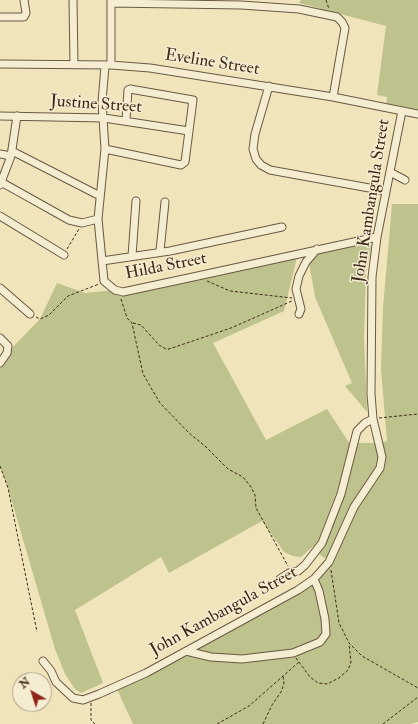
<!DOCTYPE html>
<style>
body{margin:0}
#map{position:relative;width:418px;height:724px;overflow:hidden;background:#efe4ba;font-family:"IM FELL Double Pica",serif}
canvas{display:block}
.north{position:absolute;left:12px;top:672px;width:40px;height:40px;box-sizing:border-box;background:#f5edd2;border:1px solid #ac9f89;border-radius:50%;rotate:321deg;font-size:11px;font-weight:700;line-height:16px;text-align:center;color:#3e2a1b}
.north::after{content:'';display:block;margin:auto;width:14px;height:18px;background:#8f2418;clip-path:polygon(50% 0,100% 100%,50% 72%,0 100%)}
</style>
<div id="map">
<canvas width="418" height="724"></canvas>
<div class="north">N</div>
</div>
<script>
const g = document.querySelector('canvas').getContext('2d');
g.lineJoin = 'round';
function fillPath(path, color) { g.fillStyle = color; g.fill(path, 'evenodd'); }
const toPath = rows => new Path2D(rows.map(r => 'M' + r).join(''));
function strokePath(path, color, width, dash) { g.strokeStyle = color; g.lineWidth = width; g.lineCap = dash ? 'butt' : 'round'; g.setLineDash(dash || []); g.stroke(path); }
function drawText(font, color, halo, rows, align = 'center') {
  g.font = font + ' "IM FELL Double Pica",serif'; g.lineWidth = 3; g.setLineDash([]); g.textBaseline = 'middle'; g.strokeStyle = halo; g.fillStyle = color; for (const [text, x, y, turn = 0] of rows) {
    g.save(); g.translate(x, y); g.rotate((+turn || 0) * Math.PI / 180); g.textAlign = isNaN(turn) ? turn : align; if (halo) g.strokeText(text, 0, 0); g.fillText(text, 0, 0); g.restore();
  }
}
fillPath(toPath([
 [301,0,418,0,418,114,386,107,387,97,377,95,386,26,299,3],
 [392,204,418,204,418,722,410,724,133,724,116,687,298,590,329,561,319,554,332,529,342,501,357,443,378,443,387,441,381,370,383,308],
 [368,243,371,246,366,272,364,338,367,412,345,386,352,383,315,297,309,263,318,253],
 [298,253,284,311,213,343,266,440,327,409,350,444,340,483,317,543,301,557,293,556,284,552,262,521,169,573,161,557,75,610,103,683,81,693,75,689,65,674,55,649,8,488,0,466,0,363,7,353,40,319,57,283,85,293,115,290]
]), '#bec28c');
const minor = toPath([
 [73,0,74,65],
 [111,0,111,65],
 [111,3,241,5,299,9,337,17,342,22,345,28,333,97],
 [0,17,24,17,26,13,24,0],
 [0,64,111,65,150,68,333,97,418,114],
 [105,66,102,102,105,149,98,219,104,281,115,290,123,292,193,277,377,237],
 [269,86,255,134,253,149,256,159,261,165,270,170,281,172,386,191],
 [0,116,104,118,189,131],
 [105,149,181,165,185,162,193,100,130,89,128,90,126,120],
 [12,151,100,196],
 [0,154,11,156],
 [390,172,405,180],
 [1,182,69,220,82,223,98,219],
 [0,185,11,156,17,116],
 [0,216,64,255],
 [160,251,165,202],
 [132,256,136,201],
 [102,261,170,251,282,227],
 [0,288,30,314],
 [299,314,301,309,296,289,299,276,306,262,317,249],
 [0,338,8,346,7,353,0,363],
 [280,579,289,573,298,571,305,565,322,543,341,494,357,431,365,423,373,419],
 [186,651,211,657,242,659,293,653,320,642,326,634,325,619,319,591,314,579],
 [43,661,51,671,56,682,73,698,83,700,99,694,146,673,298,590,314,579,329,562,354,507,380,468,382,457,373,419,371,394,372,277,377,237,402,111]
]);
strokePath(minor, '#6a5843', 9);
strokePath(toPath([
 [326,0,329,9],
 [67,249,79,229],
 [207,281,230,291,292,298],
 [121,299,127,318,132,323,143,374,160,403,189,433,205,446,228,469,243,477,251,487,255,495,256,508,288,566],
 [36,317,40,319,49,315,68,296,99,284],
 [133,323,141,325,159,345,166,349,169,349,231,328,292,301],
 [379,418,418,414],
 [0,466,8,488,37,632],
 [331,570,339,623,349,643,362,656,418,688],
 [296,658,310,677,318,683,327,684,339,678,348,670,351,662,349,644],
 [91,703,91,720,95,724],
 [217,724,249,706,299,662],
 [263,724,272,705,281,692,284,684,283,676],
 [383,724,418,697]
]), '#3e2a1b', 1, [3, 2]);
strokePath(minor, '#f5edd2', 7);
drawText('17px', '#3e2a1b', '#f5edd2', [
 ["Eveline Street",212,63,9],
 ["Justine Street",96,105,4],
 ["John Kambangula Street",372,201,-81],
 ["Hilda Street",166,267,-11],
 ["John Kambangula Street",224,612,-29]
]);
</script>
